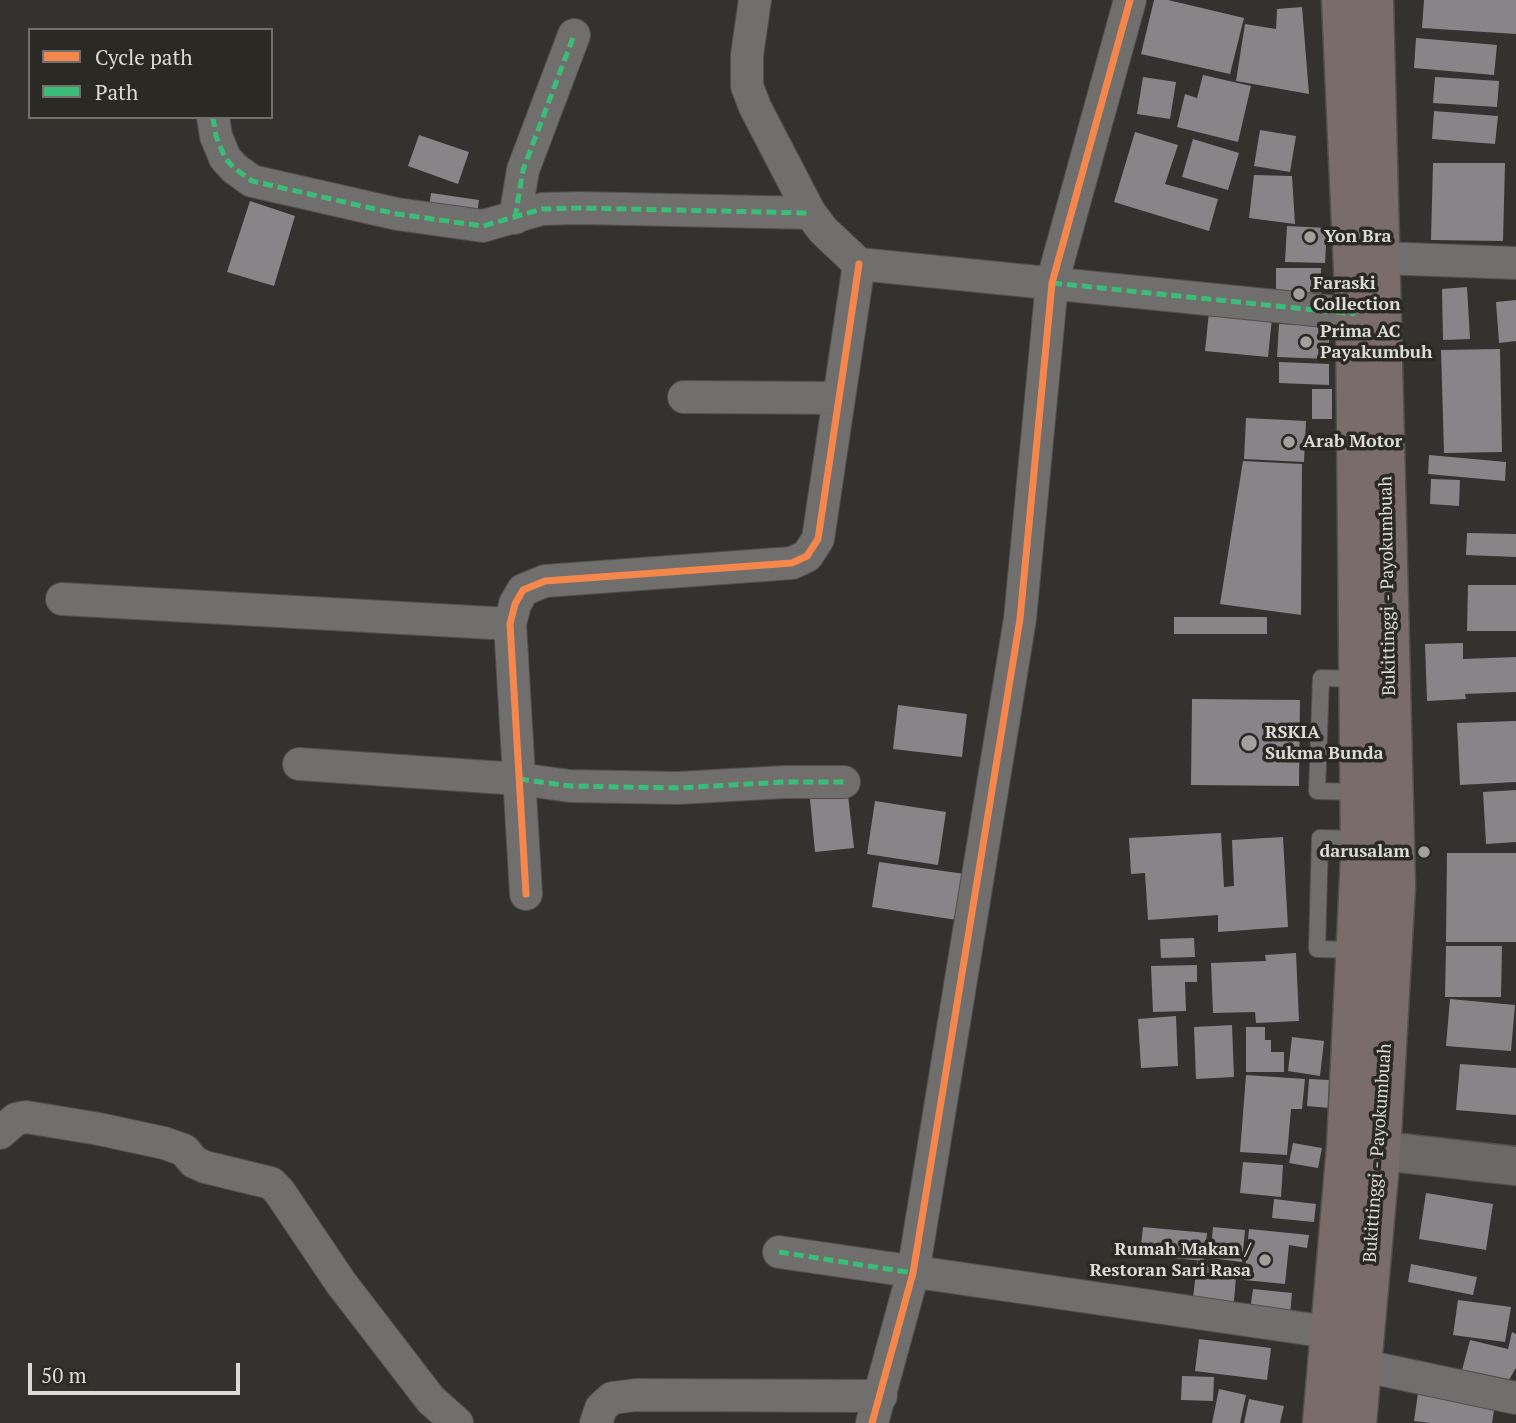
<!DOCTYPE html>
<style>
body{margin:0}
#map{position:relative;width:1516px;height:1423px;overflow:hidden;background:#33322f;font-family:"PT Serif",serif}
canvas{display:block}
.legend{position:absolute;left:28px;top:28px;width:245px;height:91px;box-sizing:border-box;background:#2a2924;border:2px solid #71706c;margin:0;padding:9px 12px;list-style:none;font-size:21px;color:#dcdbd8}
.legend li{display:flex;align-items:center;gap:14px;height:35px}
.legend b{width:35px;border:2px solid #71706c}
.scale{position:absolute;left:28px;top:1363px;width:212px;height:32px;box-sizing:border-box;border:4px solid #dcdbd8;border-top:0;padding-left:9px;font-size:21px;line-height:24px;white-space:nowrap;color:#dcdbd8;-webkit-text-stroke:5px #2a2924;paint-order:stroke}
</style>
<div id="map">
<canvas width="1516" height="1423"></canvas>
<ul class="legend">
<li><b style="height:9px;background:#f5874c"></b>Cycle path</li>
<li><b style="height:9px;background:#3abd76"></b>Path</li>
</ul>
<div class="scale">50 m</div>
</div>
<script>
const g = document.querySelector('canvas').getContext('2d');
g.lineJoin = 'round';
function fillPath(path, color) { g.fillStyle = color; g.fill(path, 'evenodd'); }
const toPath = rows => new Path2D(rows.map(r => 'M' + r).join(''));
function strokePath(path, color, width, dash) { g.strokeStyle = color; g.lineWidth = width; g.lineCap = dash ? 'butt' : 'round'; g.setLineDash(dash || []); g.stroke(path); }
function drawText(font, color, halo, rows, align = 'center') {
  g.font = font + ' "PT Serif",serif'; g.lineWidth = 7; g.setLineDash([]); g.textBaseline = 'middle'; g.strokeStyle = halo; g.fillStyle = color; for (const [text, x, y, turn = 0] of rows) {
    g.save(); g.translate(x, y); g.rotate((+turn || 0) * Math.PI / 180); g.textAlign = isNaN(turn) ? turn : align; if (halo) g.strokeText(text, 0, 0); g.fillText(text, 0, 0); g.restore();
  }
}
fillPath(toPath([
 [1154,0,1168,0,1244,18,1230,74,1141,54],
 [1424,0,1516,0,1516,34,1422,28],
 [1302,7,1309,94,1236,81,1245,24,1276,29,1277,9],
 [1416,38,1497,45,1494,75,1414,68],
 [1203,75,1251,86,1238,142,1177,127,1185,94,1197,98],
 [1143,77,1176,82,1170,119,1137,114],
 [1435,77,1499,81,1497,107,1433,103],
 [1434,111,1498,116,1495,144,1432,139],
 [1260,130,1296,136,1290,172,1254,166],
 [1135,132,1178,145,1165,184,1218,199,1209,231,1114,202],
 [419,135,469,152,458,184,408,166],
 [1193,139,1239,153,1228,190,1182,177],
 [1433,163,1505,163,1503,241,1431,240],
 [1254,175,1292,176,1295,224,1249,218],
 [431,193,479,200,476,222,428,215],
 [250,201,295,216,274,286,227,272],
 [1287,226,1327,228,1325,263,1285,262],
 [1276,268,1321,268,1321,304,1276,303],
 [1467,287,1470,339,1443,340,1442,289],
 [1516,300,1516,341,1499,343,1496,302],
 [1209,312,1272,318,1268,357,1205,351],
 [1279,324,1330,326,1328,359,1277,357],
 [1500,349,1502,452,1444,453,1441,350],
 [1279,362,1329,364,1329,385,1279,383],
 [1312,389,1332,389,1332,419,1312,419],
 [1246,418,1306,421,1304,462,1244,459],
 [1429,455,1506,462,1505,481,1428,474],
 [1243,461,1302,464,1301,615,1220,604],
 [1431,479,1460,480,1459,506,1430,504],
 [1467,533,1516,534,1516,557,1466,555],
 [1468,585,1516,585,1516,631,1467,631],
 [1174,617,1267,617,1267,634,1174,634],
 [1463,643,1463,659,1516,657,1516,692,1465,694,1466,699,1427,701,1425,644],
 [1192,699,1300,700,1299,786,1191,785],
 [898,705,967,714,962,757,893,749],
 [1516,721,1516,782,1460,785,1457,723],
 [1516,790,1516,842,1486,844,1483,792],
 [848,795,854,848,815,852,810,799],
 [875,801,946,812,938,865,867,854],
 [1221,833,1224,887,1234,886,1232,840,1283,837,1288,927,1218,932,1218,915,1148,920,1145,873,1131,874,1129,838],
 [1447,853,1516,853,1516,942,1446,942],
 [879,862,965,874,957,920,872,907],
 [1194,938,1195,957,1161,958,1160,939],
 [1446,946,1502,946,1501,997,1445,997],
 [1296,953,1299,1021,1256,1023,1255,1012,1213,1013,1211,963,1266,961,1265,955],
 [1197,965,1197,982,1185,982,1186,1011,1153,1012,1151,966],
 [1450,999,1515,1005,1511,1051,1446,1046],
 [1176,1016,1178,1066,1141,1068,1138,1019],
 [1232,1025,1234,1077,1196,1079,1194,1027],
 [1246,1027,1265,1027,1265,1040,1271,1040,1271,1052,1284,1052,1284,1072,1246,1072],
 [1292,1037,1324,1041,1320,1076,1288,1071],
 [1460,1064,1516,1068,1516,1115,1456,1110],
 [1246,1075,1305,1079,1302,1109,1291,1109,1287,1155,1240,1152],
 [1309,1079,1330,1080,1329,1108,1307,1106],
 [1293,1143,1322,1148,1318,1168,1289,1163],
 [1243,1162,1283,1165,1281,1197,1240,1193],
 [1426,1193,1493,1204,1486,1250,1419,1239],
 [1274,1199,1316,1204,1314,1222,1272,1218],
 [1143,1227,1207,1233,1204,1261,1140,1255],
 [1213,1227,1245,1230,1242,1262,1210,1258],
 [1249,1229,1309,1235,1307,1248,1289,1245,1285,1284,1244,1280],
 [1197,1262,1237,1265,1233,1312,1192,1308],
 [1411,1264,1477,1277,1473,1295,1408,1282],
 [1253,1289,1292,1293,1290,1315,1250,1310],
 [1458,1300,1511,1307,1505,1342,1453,1335],
 [1512,1332,1516,1334,1516,1368,1506,1385,1461,1374,1470,1340,1508,1349],
 [1199,1339,1271,1348,1267,1380,1195,1371],
 [1182,1376,1214,1377,1213,1401,1181,1400],
 [1219,1389,1246,1395,1240,1423,1212,1423],
 [1418,1393,1495,1404,1492,1423,1431,1423,1414,1421],
 [1249,1399,1284,1406,1280,1423,1244,1423]
]), '#898488');
const lane = toPath([
 [1358,679,1321,678,1317,791,1359,792],
 [1355,950,1317,949,1320,838,1360,839]
]);
const street = toPath([
 [755,0,747,55,747,86,755,107,810,213,823,230,859,264,1355,314],
 [213,117,216,136,225,158,234,168,252,181,397,214,483,226,542,209,580,208,810,213],
 [515,218,523,170,574,35],
 [1380,258,1516,263],
 [684,397,839,398],
 [62,599,510,624],
 [299,764,519,779,570,786,678,788,785,782,844,782],
 [526,894,510,624,515,604,523,590,545,581,792,563,807,556,818,539,859,264],
 [0,1133,16,1119,26,1117,99,1129,164,1143,184,1150,194,1162,205,1167,271,1183,279,1191,341,1283,431,1400,457,1423],
 [779,1252,1328,1332],
 [1360,1365,1516,1398],
 [596,1423,601,1408,612,1398,636,1395,881,1396],
 [872,1423,913,1273,1020,619,1052,283,1130,0]
]);
const secondary = toPath([
 [1348,1147,1516,1166]
]);
const highway = toPath([
 [1322,1423,1346,1147,1360,857,1355,314,1341,0],
 [1357,1423,1381,1152,1396,886,1374,0]
]);
strokePath(lane, '#51504e', 18);
strokePath(street, '#51504e', 34);
strokePath(secondary, '#51504e', 41);
strokePath(highway, '#51504e', 41);
strokePath(lane, '#706f6d', 16);
strokePath(street, '#706f6d', 32);
strokePath(secondary, '#6c6866', 38);
strokePath(highway, '#796c6a', 38);
strokePath(toPath([
 [213,117,216,136,225,158,234,168,252,181,397,214,483,226,542,209,580,208,810,213],
 [515,218,523,170,574,35],
 [1052,283,1355,314],
 [519,779,570,786,678,788,785,782,844,782],
 [779,1252,913,1273]
]), '#3abd76', 5, [10, 5]);
strokePath(toPath([
 [526,894,510,624,515,604,523,590,545,581,792,563,807,556,818,539,859,264],
 [872,1423,913,1273,1020,619,1052,283,1130,0]
]), '#f5874c', 7);
for (const [x, y, r, color] of [
 [1310,237,7,"#a1a09d"],
 [1299,294,7,"#a1a09d"],
 [1306,342,7,"#a1a09d"],
 [1289,442,7,"#a1a09d"],
 [1249,743,9,"#a1a09d"],
 [1424,852,7,"#a1a09d"],
 [1265,1260,7,"#a1a09d"]
]) { const dot = new Path2D(); dot.arc(x, y, r, 0, 2 * Math.PI); g.fillStyle = color; g.fill(dot); strokePath(dot, '#2a2924', 2.5); }
drawText('bold 18px', '#dcdbd8', '#2a2924', [
 ["Yon Bra",1324,237],
 ["Faraski",1313,284],
 ["Collection",1313,305],
 ["Prima AC",1320,332],
 ["Payakumbuh",1320,353],
 ["Arab Motor",1303,442],
 ["RSKIA",1265,733],
 ["Sukma Bunda",1265,754],
 ["darusalam",1410,852,"right"],
 ["Rumah Makan /",1251,1250,"right"],
 ["Restoran Sari Rasa",1251,1271,"right"]
], 'left');
drawText('18px', '#dcdbd8', '#2a2924', [
 ["Bukittinggi - Payokumbuah",1388,586,-91],
 ["Bukittinggi - Payokumbuah",1378,1153,-86]
]);
</script>
